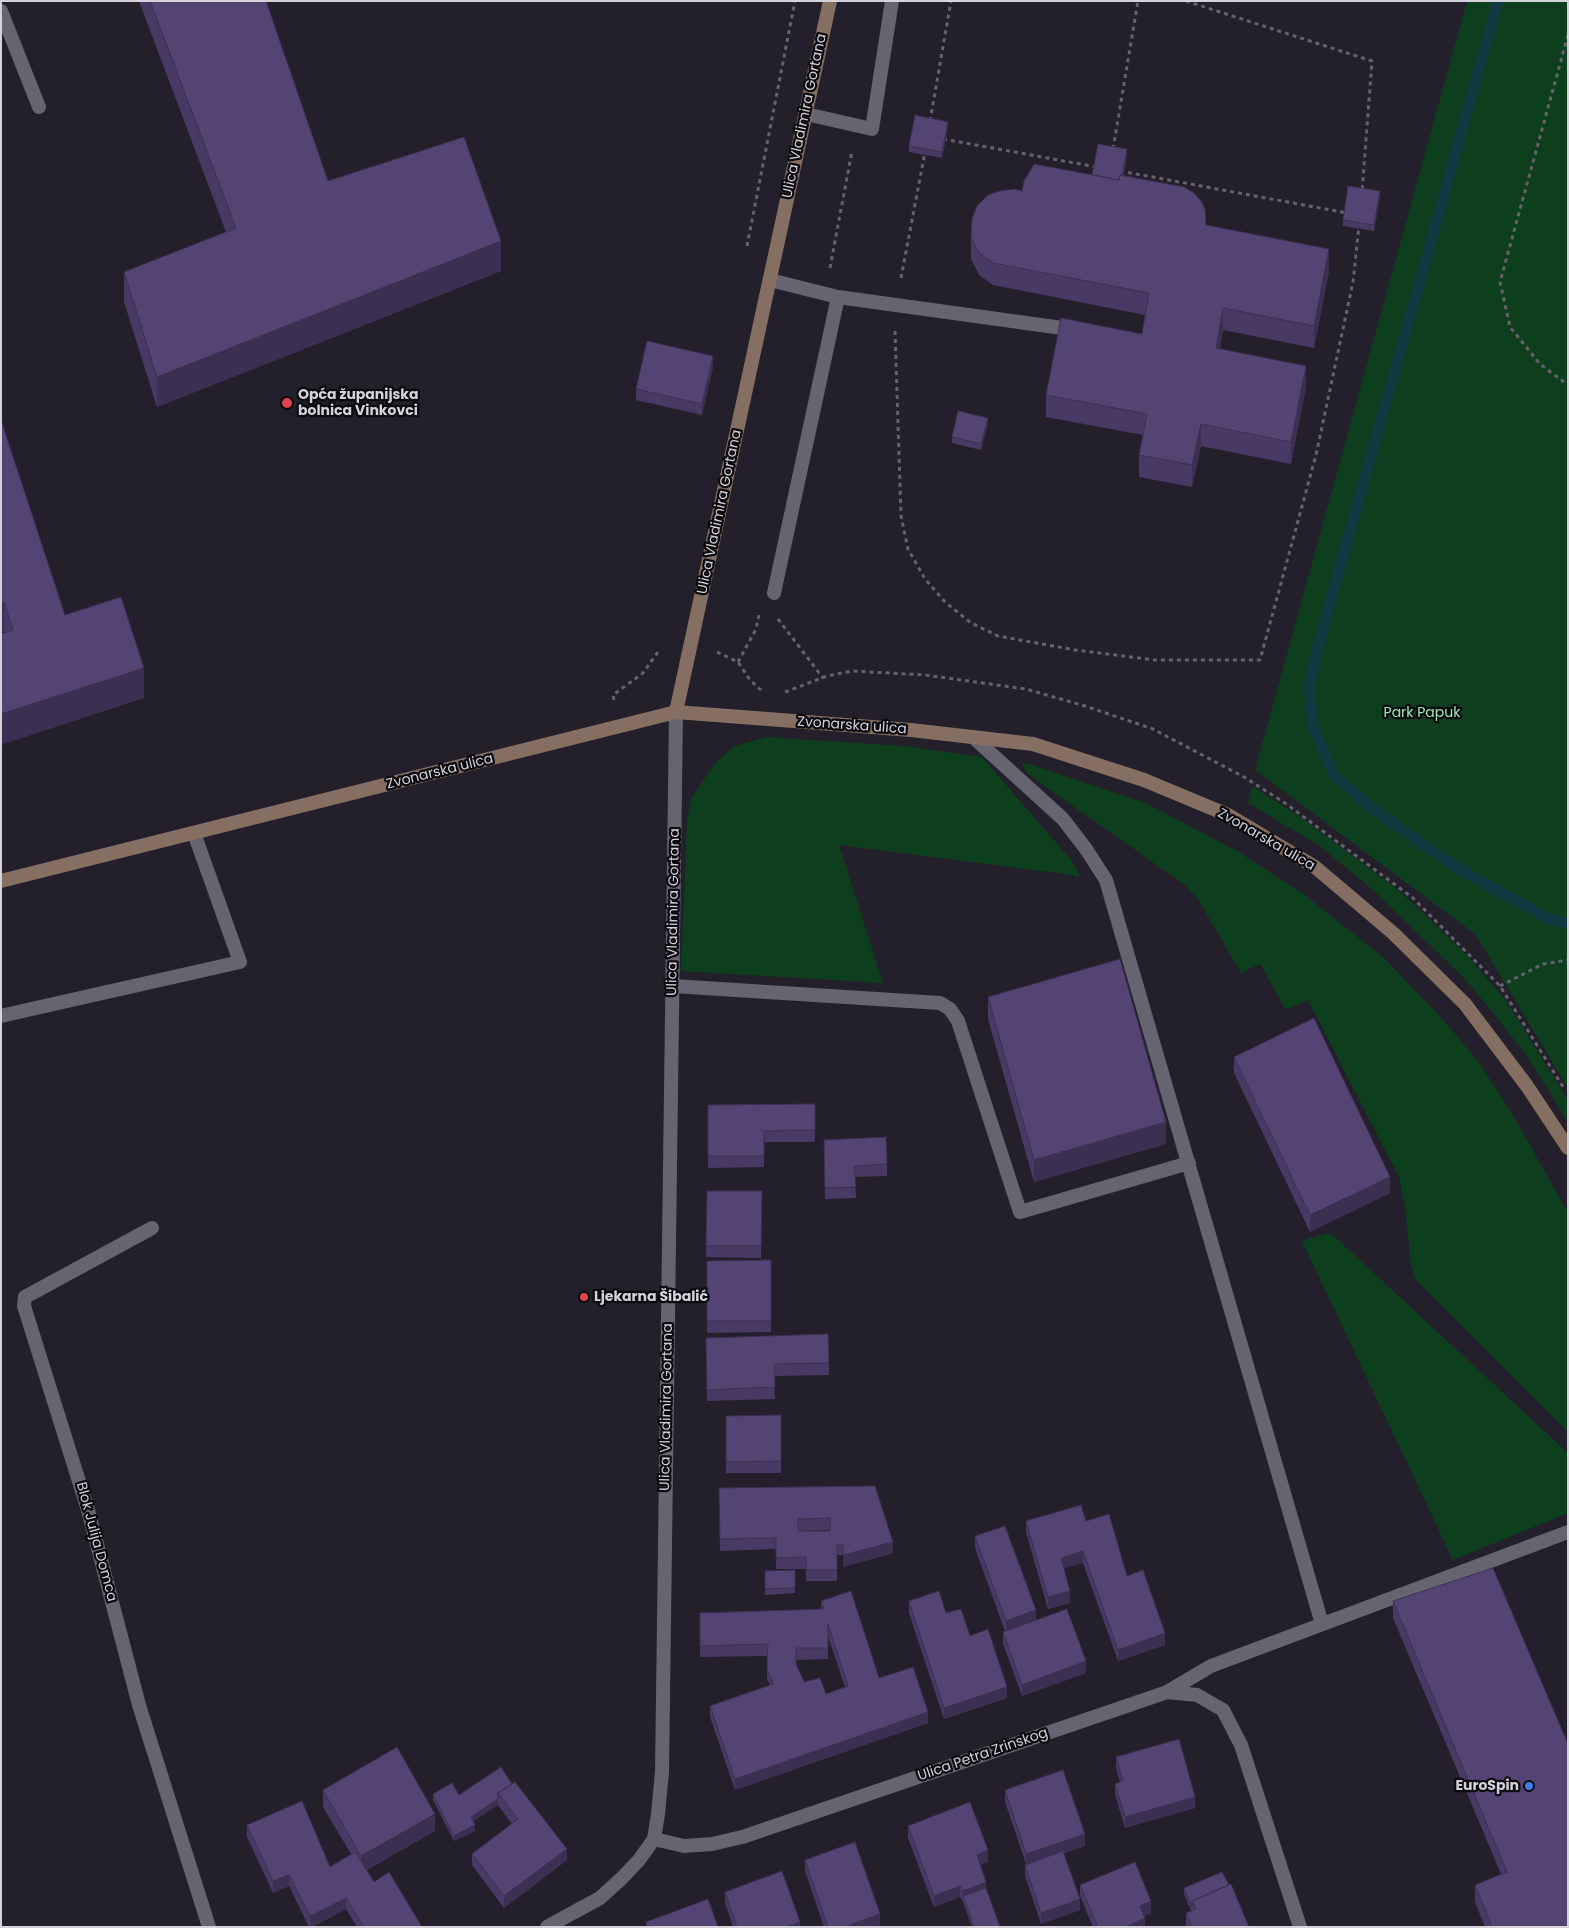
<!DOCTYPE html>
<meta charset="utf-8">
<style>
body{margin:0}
#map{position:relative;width:1569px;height:1928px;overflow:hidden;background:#231f2b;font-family:Poppins,sans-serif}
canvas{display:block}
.frame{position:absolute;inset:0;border:2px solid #d4d2da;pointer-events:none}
</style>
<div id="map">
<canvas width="1569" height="1928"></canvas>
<div class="frame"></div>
</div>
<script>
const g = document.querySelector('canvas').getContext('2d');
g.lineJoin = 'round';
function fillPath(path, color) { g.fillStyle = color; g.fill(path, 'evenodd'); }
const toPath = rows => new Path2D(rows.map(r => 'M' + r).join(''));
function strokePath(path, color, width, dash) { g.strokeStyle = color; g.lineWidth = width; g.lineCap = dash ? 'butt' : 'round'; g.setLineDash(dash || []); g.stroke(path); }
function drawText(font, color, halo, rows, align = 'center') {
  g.font = font + ' Poppins,sans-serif'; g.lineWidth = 4.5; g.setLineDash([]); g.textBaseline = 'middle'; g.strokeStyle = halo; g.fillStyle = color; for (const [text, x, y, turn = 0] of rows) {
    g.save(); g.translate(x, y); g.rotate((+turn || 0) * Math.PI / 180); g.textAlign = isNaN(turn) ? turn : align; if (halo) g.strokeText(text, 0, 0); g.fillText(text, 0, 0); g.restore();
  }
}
fillPath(toPath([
 [1467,1,1568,1,1568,1088,1475,934,1255,770],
 [767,737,904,746,982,757,1071,860,1080,876,839,845,883,983,681,971,687,819,692,797,716,762,735,746],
 [1022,763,1029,764,1146,803,1237,851,1302,893,1383,957,1437,1013,1478,1061,1513,1115,1568,1213,1568,1432,1415,1279,1411,1265,1405,1206,1399,1177,1308,1000,1286,1010,1260,964,1241,973,1198,899,1185,885,1049,789,1026,772],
 [1252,786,1302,818,1400,891,1468,956,1507,1002,1568,1100,1568,1122,1527,1056,1494,1014,1464,978,1373,890,1320,846,1248,803],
 [1327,1233,1334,1236,1568,1453,1568,1513,1453,1560,1302,1241]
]), '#0d3f1e');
strokePath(toPath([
 [1498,1,1319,642,1309,686,1313,726,1333,774,1369,806,1454,866,1549,919,1568,924]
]), '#0f3a42', 11);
strokePath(toPath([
 [1186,1,1372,61,1362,192],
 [1568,35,1500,282,1510,327,1540,364,1568,385],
 [930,121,951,1],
 [943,139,1097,167],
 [1113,149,1138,1],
 [1120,171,1347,213],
 [747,246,795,1],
 [830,268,852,151],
 [901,278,925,152],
 [895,331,901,516,908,549,925,579,945,602,971,623,998,636,1075,650,1155,660,1260,660,1316,455,1353,282,1359,226],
 [778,619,823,678],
 [717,652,738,662,750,680,762,691],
 [738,662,756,629,759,615],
 [785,692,827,676,852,671,925,675,1026,689,1085,706,1153,729,1244,777,1285,803,1413,898,1500,986,1565,1090],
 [614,700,613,695,643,673,660,649],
 [1500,986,1543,964,1568,960]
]), '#66636e', 3, [4, 4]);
strokePath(toPath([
 [1,11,39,107],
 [806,114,872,129,892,1],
 [770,280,838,297,774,593],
 [838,297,1077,330],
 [973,737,1063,819,1086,849,1106,880,1322,1624],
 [673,986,940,1003,950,1009,958,1021,1020,1212,1189,1163],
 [1167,1692,1211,1666,1568,1532]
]), '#676472', 14);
strokePath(toPath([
 [1,1016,240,962,194,833],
 [152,1228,25,1297,24,1306,88,1510,139,1705,209,1927],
 [654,1839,684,1846,712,1844,742,1837,1167,1692,1197,1695,1223,1710,1241,1745,1300,1927]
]), '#676472', 14);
strokePath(toPath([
 [547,1927,600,1898,622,1878,639,1860,654,1839,658,1814,662,1772,676,712]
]), '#676472', 14);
strokePath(toPath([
 [676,712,830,1],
 [1,881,676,712,911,730,1033,744,1144,780,1228,815,1315,867,1393,933,1465,1004,1527,1086,1568,1148]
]), '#856f62', 14);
fillPath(toPath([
 [139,1,266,1,328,181,501,271,157,407,124,302,124,272,226,232],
 [948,127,942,158,909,152,909,146],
 [1127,155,1124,176,1206,225,1329,271,1314,348,1223,330,1220,349,1306,387,1291,464,1201,446,1192,487,1139,477,1139,455,1143,435,1046,417,1046,395,1142,334,1145,315,993,285,979,275,971,259,971,237,1022,191,1092,175],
 [1380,197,1374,231,1343,226,1343,220],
 [713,367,702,415,636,400,636,389],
 [1,420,65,615,144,698,4,632,1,633],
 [988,424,981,450,952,443,952,437],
 [988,997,1166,1144,1034,1182,988,1019],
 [1234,1057,1390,1193,1310,1232,1234,1073],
 [815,1104,815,1142,764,1142,764,1167,708,1168,708,1105],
 [824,1140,887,1164,887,1176,855,1177,856,1198,825,1199],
 [707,1191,762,1191,761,1258,706,1257],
 [771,1260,771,1332,707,1333,707,1261],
 [706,1338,829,1363,829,1375,774,1376,775,1399,707,1401],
 [781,1415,781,1473,726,1473,726,1416],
 [875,1486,893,1553,843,1567,843,1555,837,1555,837,1581,806,1581,806,1569,776,1569,776,1549,720,1551,719,1488],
 [830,1530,830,1531,798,1531],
 [1026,1521,1086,1521,1165,1645,1118,1661,1083,1563,1064,1568,1070,1603,1048,1609,1026,1532],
 [975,1536,1036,1620,1086,1673,1022,1696,1003,1644,1003,1632,1005,1631,975,1548],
 [795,1570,795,1593,765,1595,765,1571],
 [821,1601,879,1678,928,1723,735,1790,710,1717,710,1706,770,1685,767,1679,767,1656,700,1657,700,1613,821,1609],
 [828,1636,845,1687,826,1694,804,1682,796,1664,796,1660,828,1659],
 [909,1601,946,1613,970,1636,1007,1698,944,1719,909,1613],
 [1393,1601,1568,1927,1485,1927,1475,1902,1475,1885,1501,1874,1393,1618],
 [1116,1757,1195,1808,1125,1828,1115,1795,1115,1784,1120,1782,1116,1768],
 [512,1784,567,1860,504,1908,472,1865,472,1854,512,1824,498,1805,473,1821,475,1831,454,1841,433,1800,433,1794,459,1795],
 [323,1790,435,1831,367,1870,374,1882,422,1927,357,1927,346,1909,312,1927,309,1927,289,1886,273,1893,247,1837,247,1825,330,1867,351,1854,323,1807],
 [1005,1790,1085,1846,1064,1853,1080,1910,1041,1924,1025,1876,1025,1865,1026,1864,1005,1802],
 [908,1826,988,1862,980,1865,986,1888,1000,1927,972,1927,963,1902,960,1897,934,1907,908,1838],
 [805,1860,880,1925,877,1927,824,1927,805,1871],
 [1080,1885,1151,1913,1144,1916,1145,1927,1093,1927,1080,1896],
 [1184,1888,1249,1927,1187,1927,1186,1925,1186,1913,1191,1911,1184,1894],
 [725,1892,800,1927,733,1927,725,1903]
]), '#483a64');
fillPath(toPath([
 [948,122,948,127,942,158,942,152],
 [1127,149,1127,155,1119,201,1119,196],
 [1380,191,1380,197,1374,231,1374,225],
 [501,241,501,271,157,407,157,377],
 [1329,249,1329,271,1314,348,1314,326],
 [1223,308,1223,330,1216,370,1216,348],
 [713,356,713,367,702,415,702,404],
 [1306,366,1306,387,1291,464,1291,442],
 [988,418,988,424,981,450,981,444],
 [1201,424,1201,446,1192,487,1192,465],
 [4,602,4,632,1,633,1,603],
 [144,668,144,698,1,745,1,714],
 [1166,1122,1166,1144,1034,1182,1034,1160],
 [1390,1177,1390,1193,1310,1232,1310,1215],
 [893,1542,893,1553,843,1567,843,1555],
 [1083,1551,1083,1563,1061,1569,1061,1558],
 [1070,1591,1070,1603,1048,1609,1048,1597],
 [1036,1610,1036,1622,1006,1633,1006,1621],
 [1165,1633,1165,1645,1118,1661,1118,1650],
 [1086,1661,1086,1673,1022,1696,1022,1685],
 [1007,1687,1007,1698,944,1719,944,1708],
 [928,1712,928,1723,735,1790,735,1779],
 [1195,1797,1195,1808,1125,1828,1125,1817],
 [498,1799,498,1805,471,1823,471,1817],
 [435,1814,435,1831,361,1873,361,1856],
 [475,1825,475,1831,454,1841,454,1836],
 [1085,1834,1085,1846,1026,1866,1026,1854],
 [567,1849,567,1860,504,1908,504,1896],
 [988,1850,988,1862,977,1866,977,1855],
 [289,1875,289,1886,273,1893,273,1881],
 [986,1882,986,1894,963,1896,963,1902,963,1891],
 [960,1886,960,1897,934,1907,934,1896],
 [346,1898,346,1909,312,1927,310,1927,310,1916],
 [1080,1899,1080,1910,1041,1924,1041,1913],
 [1151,1901,1151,1913,1140,1918,1140,1906],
 [880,1914,880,1925,877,1927,849,1927,849,1925],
 [1145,1918,1145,1927,1125,1927],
 [800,1922,800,1927,786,1927]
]), '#3b3051');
const building = toPath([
 [150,1,266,1,328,181,464,137,501,241,157,377,124,272,236,228,150,1],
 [915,115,948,122,942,152,909,146,915,115],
 [1098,144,1127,149,1122,176,1120,175,1119,180,1092,175,1098,144],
 [1034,164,1119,180,1120,175,1184,187,1194,193,1201,201,1205,209,1206,225,1329,249,1314,326,1223,308,1216,348,1306,366,1291,442,1201,424,1192,465,1139,455,1147,414,1046,395,1061,318,1142,334,1149,293,993,263,979,253,971,237,972,219,977,206,988,195,1000,191,1015,189,1022,191,1024,181,1034,164],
 [1348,186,1380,191,1374,225,1343,220,1348,186],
 [647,341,713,356,702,404,636,389,647,341],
 [958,411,988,418,981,444,952,437,958,411],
 [1,420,65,615,121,597,144,668,1,714,1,634,13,630,4,602,1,603,1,420],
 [1120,959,1166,1122,1034,1160,988,997,1120,959],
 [1314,1018,1390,1177,1310,1215,1234,1057,1314,1018],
 [815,1104,815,1130,764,1131,764,1156,708,1156,708,1105,815,1104],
 [886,1137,887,1164,854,1166,856,1187,825,1188,824,1140,886,1137],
 [707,1191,762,1191,761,1246,706,1246,707,1191],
 [771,1260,771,1321,707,1321,707,1261,771,1260],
 [828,1334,829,1363,774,1364,775,1387,707,1390,706,1338,828,1334],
 [781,1415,781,1461,726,1462,726,1416,781,1415],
 [875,1486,893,1542,843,1555,843,1544,837,1544,837,1570,806,1570,806,1557,776,1558,776,1538,720,1539,719,1488,875,1486],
 [830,1518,830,1531,798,1531,798,1519,830,1518],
 [1081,1505,1086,1521,1109,1514,1127,1576,1143,1570,1165,1633,1118,1650,1083,1551,1061,1558,1070,1591,1048,1597,1026,1521,1081,1505],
 [1005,1526,1036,1610,1006,1621,975,1536,1005,1526],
 [1493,1568,1568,1744,1568,1927,1492,1927,1475,1885,1507,1872,1393,1601,1493,1568],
 [795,1570,795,1588,765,1589,765,1571,795,1570],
 [851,1591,879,1678,913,1667,928,1712,735,1779,710,1706,773,1684,767,1668,768,1644,700,1646,700,1613,824,1609,821,1601,851,1591],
 [828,1624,848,1686,826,1694,820,1678,804,1682,796,1664,796,1648,828,1648,828,1624],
 [939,1591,946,1613,961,1609,970,1636,988,1629,1007,1687,944,1708,909,1601,939,1591],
 [1067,1609,1086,1661,1022,1685,1003,1632,1067,1609],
 [1179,1739,1195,1797,1125,1817,1115,1784,1123,1781,1116,1757,1179,1739],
 [397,1747,435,1814,361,1856,323,1790,397,1747],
 [501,1767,512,1784,498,1793,498,1799,471,1817,475,1825,454,1836,433,1794,452,1783,459,1795,501,1767],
 [1063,1770,1085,1834,1026,1854,1005,1790,1063,1770],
 [515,1782,567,1849,504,1896,472,1854,518,1819,498,1793,515,1782],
 [302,1801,330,1867,355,1852,374,1882,389,1872,422,1927,364,1927,346,1898,310,1916,289,1875,273,1881,247,1825,302,1801],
 [970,1802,988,1850,977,1855,986,1882,963,1891,960,1886,934,1896,908,1826,970,1802],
 [855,1842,880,1914,849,1925,850,1927,828,1927,805,1860,855,1842],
 [1063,1851,1080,1899,1041,1913,1025,1865,1063,1851],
 [1135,1862,1151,1901,1140,1906,1145,1918,1125,1927,1098,1927,1080,1885,1135,1862],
 [782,1871,800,1922,786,1927,737,1927,725,1892,782,1871],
 [1222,1872,1229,1885,1192,1901,1192,1907,1184,1888,1222,1872],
 [1231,1884,1249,1927,1192,1927,1186,1913,1196,1909,1192,1901,1231,1884],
 [986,1888,1000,1927,974,1927,963,1896,986,1888],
 [708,1899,718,1927,647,1927,646,1922,708,1899]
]);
fillPath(building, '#544474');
strokePath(building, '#3b3051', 1);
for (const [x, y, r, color] of [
 [287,403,6,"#e0444e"],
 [584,1297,5,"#e0444e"],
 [1529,1786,5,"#3f7fe0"]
]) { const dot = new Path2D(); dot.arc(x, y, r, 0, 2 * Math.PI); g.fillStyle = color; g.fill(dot); strokePath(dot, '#0b0a0f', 2); }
drawText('14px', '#d4d2da', '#0b0a0f', [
 ["Ulica Vladimira Gortana",805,116,-78],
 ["Ulica Vladimira Gortana",720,512,-78],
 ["Zvonarska ulica",852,726,4],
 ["Zvonarska ulica",440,772,-14],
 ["Zvonarska ulica",1266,840,30],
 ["Ulica Vladimira Gortana",674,912,-89],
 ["Ulica Vladimira Gortana",667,1407,-89],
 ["Blok Julija Domca",96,1542,75],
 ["Ulica Petra Zrinskog",983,1755,-19]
]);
drawText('bold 14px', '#d4d2da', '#0b0a0f', [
 ["Opća županijska",298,395],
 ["bolnica Vinkovci",298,411],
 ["Ljekarna Šibalić",594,1297],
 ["EuroSpin",1519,1786,"right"]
], 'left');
drawText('14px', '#9de7ae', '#0b0a0f', [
 ["Park Papuk",1422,713]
]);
</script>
